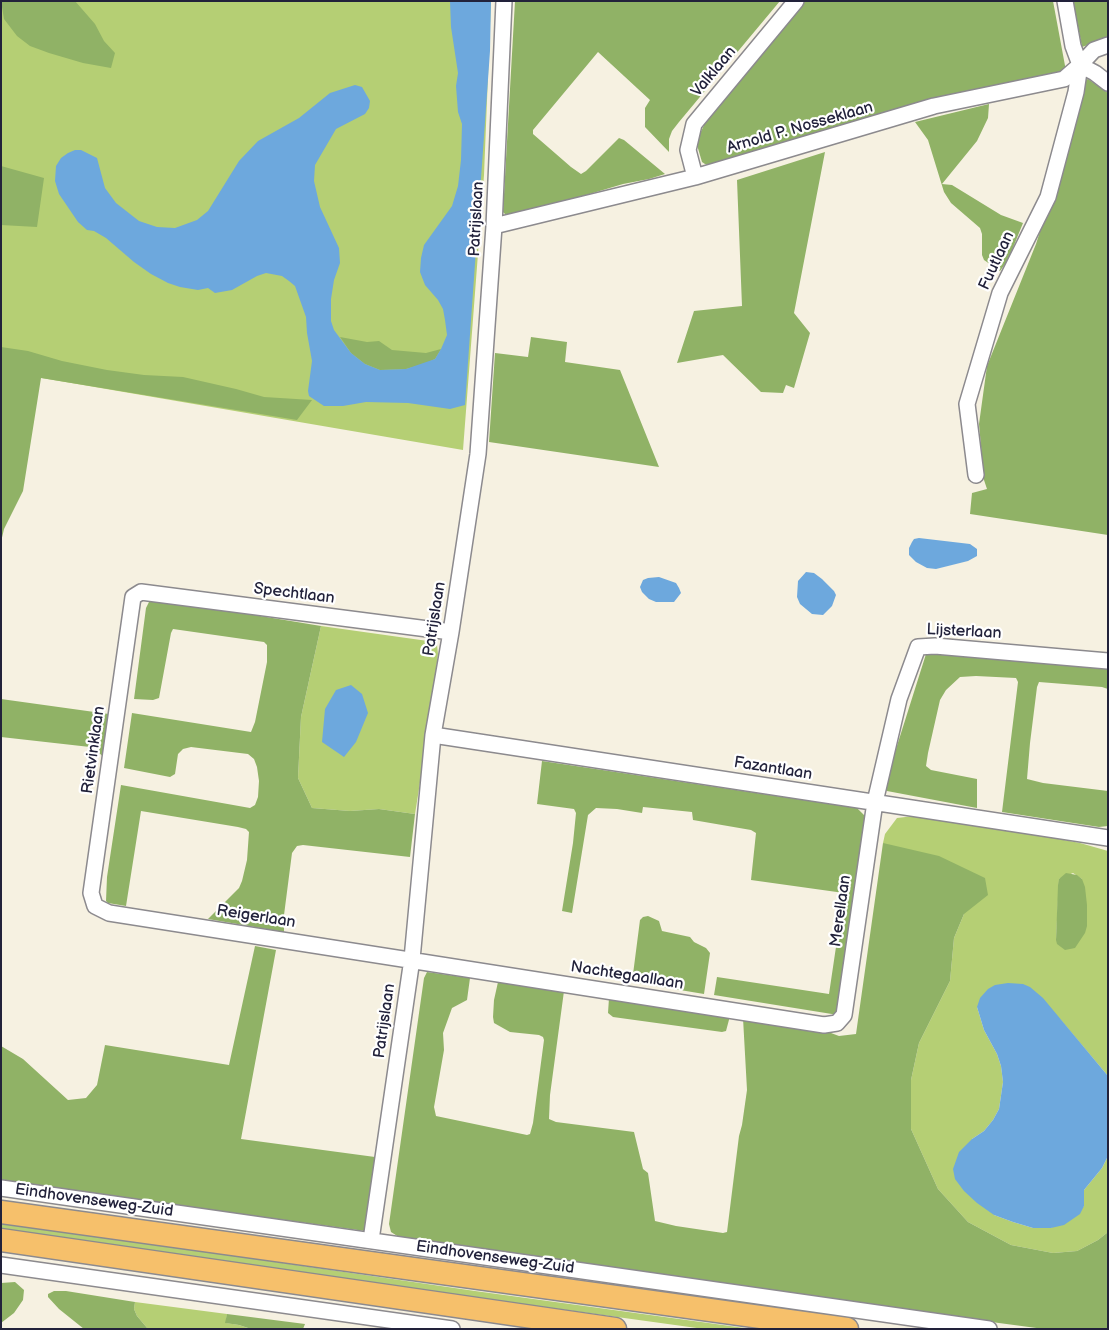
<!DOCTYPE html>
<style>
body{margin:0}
#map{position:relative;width:1109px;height:1330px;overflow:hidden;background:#f6f1e1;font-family:"Balsamiq Sans",sans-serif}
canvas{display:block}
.frame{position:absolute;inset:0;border:2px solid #22223b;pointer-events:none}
</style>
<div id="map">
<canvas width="1109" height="1330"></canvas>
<div class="frame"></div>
</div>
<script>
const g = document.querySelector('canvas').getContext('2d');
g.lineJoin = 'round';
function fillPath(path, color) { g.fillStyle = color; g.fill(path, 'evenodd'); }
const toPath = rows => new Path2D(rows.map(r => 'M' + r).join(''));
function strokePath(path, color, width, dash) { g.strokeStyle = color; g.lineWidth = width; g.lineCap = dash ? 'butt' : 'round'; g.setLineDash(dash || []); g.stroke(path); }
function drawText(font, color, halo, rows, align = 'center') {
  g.font = font + ' "Balsamiq Sans",sans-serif'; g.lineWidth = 4.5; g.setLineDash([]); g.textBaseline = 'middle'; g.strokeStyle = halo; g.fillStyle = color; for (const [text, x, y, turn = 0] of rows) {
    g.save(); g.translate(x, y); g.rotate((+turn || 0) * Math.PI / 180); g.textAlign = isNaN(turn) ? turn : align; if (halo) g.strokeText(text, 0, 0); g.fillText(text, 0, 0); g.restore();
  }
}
fillPath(toPath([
 [1,1,491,1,484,175,463,450,1,371],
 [321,626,435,642,437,645,438,654,429,726,415,814,379,809,350,811,312,808,298,778,301,717],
 [914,816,999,828,1080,843,1108,851,1108,1076,1060,1019,977,1007,984,1030,997,1054,1001,1066,1003,1082,999,1109,993,1120,984,1131,972,1139,994,1215,1013,1222,1033,1228,1051,1228,1084,1206,1084,1190,1102,1168,1108,1156,1108,1232,1098,1240,1077,1251,1053,1253,1011,1245,968,1222,938,1189,911,1129,911,1080,919,1043,950,981,954,938,964,914,883,843,885,834,897,818],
 [1073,873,1082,879,1056,940,1059,879],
 [1,1222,475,1291,752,1329,704,1329,1,1232],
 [135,1302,227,1314,226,1323,239,1325,251,1329,148,1329,137,1316,134,1309]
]), '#b5cf74');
fillPath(toPath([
 [1,1,75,1,95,24,104,41,115,53,111,68,83,63,49,53,30,46,17,36,4,19],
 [515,1,780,1,679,122,672,131,669,139,669,152,645,127,645,108,650,100,598,52,533,130,533,134,571,167,581,174,586,171,619,138,624,140,665,174,649,179,623,184,523,214,507,216,503,212],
 [802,1,1053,1,1066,71,718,168,705,164,702,162,697,145,698,138,705,123],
 [1073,1,1108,1,1108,38,1082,47],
 [1088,79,1108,93,1108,535,970,514,972,493,987,489,984,480,979,424,987,366,1036,244,1069,142,1086,80],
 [989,104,988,118,977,141,942,184,952,185,1001,215,1023,223,1008,260,1000,271,984,260,982,255,982,234,980,228,951,203,944,192,928,140,915,122],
 [825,152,794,313,810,333,794,388,786,385,783,393,761,392,723,355,677,363,694,311,742,306,737,180],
 [1,166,44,178,37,227,1,225],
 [340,337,367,342,379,341,392,350,426,353,441,349,435,359,424,364,406,369,380,370,365,364,351,353],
 [531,337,567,342,565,362,620,370,659,467,489,442,495,353,528,357],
 [1,347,28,351,62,361,107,370,144,375,183,377,236,389,264,397,312,400,297,420,41,378,23,491,4,529,1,542],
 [150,600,200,606,321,626,301,717,298,778,312,808,350,811,379,809,415,814,410,857,303,845,297,846,292,853,284,915,284,932,208,919,239,888,242,881,247,860,249,832,246,829,238,827,141,811,126,906,108,903,106,901,107,877,121,785,250,808,255,805,258,797,259,781,257,767,254,759,248,754,191,747,183,749,178,754,175,774,170,777,124,768,132,713,251,732,255,722,267,662,267,645,264,642,173,629,171,633,159,698,153,700,134,699,146,608],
 [926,654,1034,661,1108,669,1108,689,1102,687,1039,682,1037,687,1030,743,1027,779,1043,783,1108,791,1108,826,1099,827,1002,812,1018,682,1016,678,976,676,960,677,946,690,940,700,928,753,926,766,931,770,977,779,977,808,887,791,884,787],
 [1,699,116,715,109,762,98,752,90,747,1,737],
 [542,761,857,808,866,817,838,1015,714,995,717,977,829,994,844,893,751,880,756,833,751,830,693,820,692,812,643,807,642,813,617,809,596,808,588,815,572,913,562,911,573,843,576,813,574,809,537,804],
 [883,843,939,856,985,878,988,895,964,914,954,938,950,981,919,1043,911,1080,911,1129,938,1189,968,1222,1011,1245,1053,1253,1077,1251,1098,1240,1108,1232,1108,1329,1044,1329,924,1313,902,1309,402,1239,391,1232,389,1224,424,978,427,972,470,978,467,1000,452,1008,443,1033,444,1050,434,1107,436,1116,527,1135,530,1134,533,1123,544,1040,543,1037,539,1035,510,1032,494,1023,493,1017,494,1000,498,982,564,991,550,1095,549,1119,556,1122,634,1132,643,1169,648,1173,655,1221,676,1226,723,1233,727,1232,739,1136,742,1125,747,1090,743,1018,823,1030,839,1036,856,1034],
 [1066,873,1077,875,1082,879,1085,887,1087,905,1087,926,1085,933,1075,948,1065,950,1057,944,1056,940,1058,885,1059,879],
 [648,916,659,921,662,931,690,937,694,942,706,948,710,953,704,994,632,982,640,920,643,917],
 [255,946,276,950,241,1139,375,1157,365,1231,1,1181,1,1046,23,1059,68,1100,86,1098,97,1085,105,1045,229,1065],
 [609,998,730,1016,726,1031,722,1032,613,1017,608,1013],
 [15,1282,24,1290,23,1300,14,1313,1,1323,1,1283],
 [54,1291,66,1291,135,1302,134,1309,137,1316,148,1329,84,1329,59,1309,48,1297,48,1294],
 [227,1314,305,1324,303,1329,251,1329,239,1325,225,1323]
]), '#90b266');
fillPath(toPath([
 [450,1,491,1,490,51,465,405,450,409,408,403,366,402,343,406,324,406,309,396,308,391,312,361,307,333,306,317,295,286,289,281,282,276,266,273,257,276,232,290,215,293,208,288,198,290,180,287,168,283,151,274,134,262,106,238,94,231,87,230,78,222,59,194,55,181,56,166,61,158,68,153,75,150,81,150,97,158,105,188,116,203,139,221,157,227,175,228,197,220,208,211,239,161,258,141,299,118,330,93,355,85,362,87,370,101,369,108,365,114,336,129,315,165,314,181,320,207,339,248,340,263,334,280,331,299,331,321,334,330,351,353,365,364,380,370,406,369,435,359,441,349,447,335,445,320,443,309,438,300,425,285,420,272,421,258,424,245,452,206,458,186,461,160,462,124,458,112,456,86,458,73,451,27],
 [919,538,970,544,977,549,977,556,968,561,936,569,927,568,916,562,909,555,909,548,912,542,914,539],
 [806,572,814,573,822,579,834,591,836,595,832,606,823,615,812,614,800,604,797,597,798,581],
 [659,577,676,583,679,588,681,593,674,602,656,602,649,599,642,592,640,587,643,580,648,578],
 [351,685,362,694,368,713,356,742,344,757,322,742,325,709,336,690],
 [1008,983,1023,984,1030,987,1043,998,1108,1076,1108,1156,1102,1168,1084,1190,1084,1206,1080,1214,1064,1225,1051,1228,1033,1228,1013,1222,994,1215,977,1203,964,1191,955,1179,953,1169,959,1152,972,1139,984,1131,993,1120,999,1109,1003,1082,1001,1066,997,1054,984,1030,977,1007,980,998,988,989,995,985]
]), '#6da8dd');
const minor = toPath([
 [1080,65,1094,50,1108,45],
 [695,177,688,150,694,124,796,1],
 [494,226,695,177,934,106,1064,79,1080,65,1095,73,1108,83],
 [976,475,967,404,1000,293,1048,197,1076,92,1080,65,1073,46,1065,1],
 [451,632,141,592,133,597,91,893,95,906,109,913,824,1025,837,1023,844,1015,875,802,899,699,918,647,935,646,1108,661],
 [433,735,1108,838],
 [1,1188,989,1329],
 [371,1240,412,959,433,735,451,632,478,454,494,226,504,1],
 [1,1265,452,1329]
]);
const primary = toPath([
 [1,1212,847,1329],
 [1,1240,615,1329]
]);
strokePath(minor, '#8c8a8e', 18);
strokePath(primary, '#8c8a8e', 25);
strokePath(minor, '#fff', 15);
strokePath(primary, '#f6c06b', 22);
drawText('16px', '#22223b', '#fff', [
 ["Valklaan",714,72,-50],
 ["Arnold P. Nosseklaan",800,128,-16],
 ["Patrijslaan",477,219,-87],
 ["Fuutlaan",997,261,-65],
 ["Spechtlaan",294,594,7],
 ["Patrijslaan",435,619,-81],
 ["Lijsterlaan",964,632,3],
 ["Rietvinklaan",94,750,-82],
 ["Fazantlaan",773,769,9],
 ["Merellaan",841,911,-82],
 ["Reigerlaan",256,917,9],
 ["Nachtegaallaan",627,976,9],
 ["Patrijslaan",385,1021,-82],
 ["Eindhovenseweg-Zuid",94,1201,8],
 ["Eindhovenseweg-Zuid",495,1258,8]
]);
</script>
